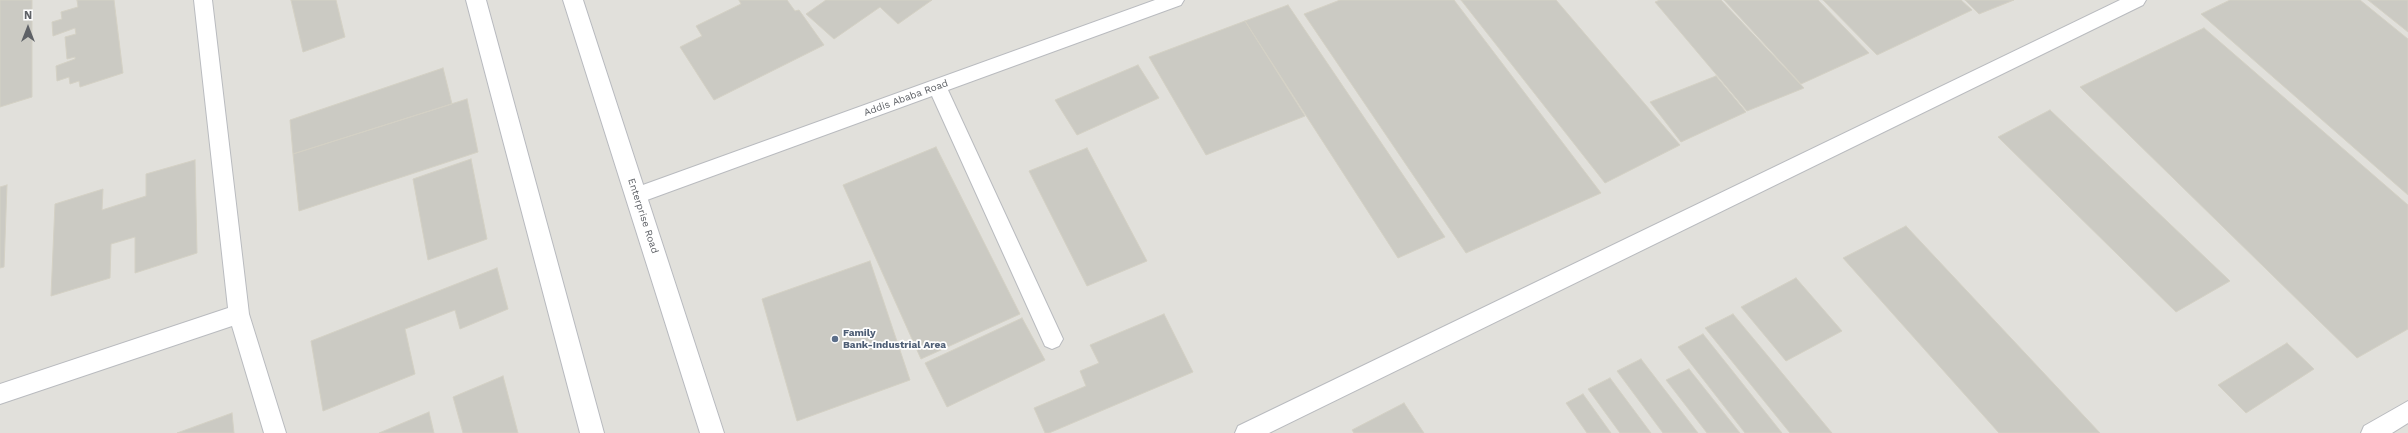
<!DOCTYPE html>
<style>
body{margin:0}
#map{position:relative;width:2408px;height:433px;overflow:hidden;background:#efeee6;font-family:"Work Sans",sans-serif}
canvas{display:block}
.north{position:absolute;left:8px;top:8px;width:40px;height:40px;-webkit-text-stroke:3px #fff;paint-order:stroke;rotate:0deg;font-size:11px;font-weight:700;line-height:16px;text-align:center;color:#5e6166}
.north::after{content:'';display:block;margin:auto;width:14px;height:18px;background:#5e6166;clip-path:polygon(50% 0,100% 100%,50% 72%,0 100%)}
</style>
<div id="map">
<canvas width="2408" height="433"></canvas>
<div class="north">N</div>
</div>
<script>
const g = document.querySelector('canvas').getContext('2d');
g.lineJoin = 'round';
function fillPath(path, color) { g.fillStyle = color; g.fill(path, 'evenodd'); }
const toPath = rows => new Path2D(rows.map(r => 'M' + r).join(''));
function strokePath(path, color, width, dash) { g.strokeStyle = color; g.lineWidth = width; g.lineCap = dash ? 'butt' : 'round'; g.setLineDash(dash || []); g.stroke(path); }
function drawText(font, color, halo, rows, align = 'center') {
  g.font = font + ' "Work Sans",sans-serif'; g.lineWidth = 3.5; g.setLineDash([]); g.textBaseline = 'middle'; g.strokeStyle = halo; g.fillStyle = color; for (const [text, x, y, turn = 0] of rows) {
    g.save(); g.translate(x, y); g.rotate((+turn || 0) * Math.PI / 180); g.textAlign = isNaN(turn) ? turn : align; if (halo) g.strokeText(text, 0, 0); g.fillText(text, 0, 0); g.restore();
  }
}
fillPath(toPath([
 [0,0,2408,0,2408,433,0,433]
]), '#e1e0db');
const building = toPath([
 [0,0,32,0,32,97,0,107,0,0],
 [77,0,114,0,123,73,80,87,79,81,70,84,69,77,57,81,56,66,75,59,75,57,67,59,65,37,76,34,75,28,53,36,52,22,62,19,61,12,78,7,77,0],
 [291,0,336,0,345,37,303,52,291,0],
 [739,0,787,0,795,11,799,10,824,45,714,100,680,47,702,36,696,26,741,4,739,0],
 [826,0,932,0,898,24,880,7,834,39,806,14,826,0],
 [1340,0,1454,0,1601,193,1466,253,1304,14,1340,0],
 [1461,0,1556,0,1680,145,1605,183,1461,0],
 [1660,0,1721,0,1804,88,1747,111,1655,2,1660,0],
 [1724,0,1818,0,1869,53,1801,84,1724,0],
 [1823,0,1961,0,1972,10,1877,55,1823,0],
 [1965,0,2014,0,1979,14,1965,0],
 [2230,0,2360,0,2408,39,2408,195,2201,14,2230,0],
 [2368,0,2408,0,2408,32,2368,0],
 [1288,5,1445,237,1398,258,1245,21,1288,5],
 [1245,21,1305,116,1206,155,1149,57,1245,21],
 [2204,28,2408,205,2408,329,2357,358,2080,87,2204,28],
 [1138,65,1159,98,1077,135,1055,100,1138,65],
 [443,68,452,104,293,154,290,120,443,68],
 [1716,76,1746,112,1681,142,1650,102,1716,76],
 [467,99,478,152,299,211,293,154,467,99],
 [2050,110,2230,281,2176,312,1998,137,2050,110],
 [936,147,1020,314,921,359,843,185,936,147],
 [1087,148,1147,261,1087,286,1029,171,1087,148],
 [471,159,487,239,428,260,413,179,471,159],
 [195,160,197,253,135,273,135,237,111,244,110,278,51,296,55,204,103,189,102,210,146,196,146,174,195,160],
 [7,185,4,267,0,268,0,187,7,185],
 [1906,226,2100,433,1999,433,1843,258,1906,226],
 [870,261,910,380,797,421,762,299,870,261],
 [497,268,508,309,460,329,455,310,405,329,415,374,323,411,311,341,497,268],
 [1796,278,1842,331,1786,361,1741,307,1796,278],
 [1164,314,1193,372,1049,433,1045,433,1034,408,1086,386,1080,371,1099,363,1090,345,1164,314],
 [1733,314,1832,433,1790,433,1705,328,1733,314],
 [1022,318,1045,360,947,407,925,363,1022,318],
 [1703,334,1782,433,1745,433,1678,347,1703,334],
 [2287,343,2314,369,2246,413,2218,385,2287,343],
 [1641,359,1698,433,1663,433,1617,371,1641,359],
 [1689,369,1740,433,1707,433,1666,380,1689,369],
 [503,376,518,433,463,433,453,397,503,376],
 [1610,378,1651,433,1620,433,1588,389,1610,378],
 [1583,394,1611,433,1587,433,1566,403,1583,394],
 [1404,403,1424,433,1354,433,1352,430,1404,403],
 [429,412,434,433,379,433,429,412],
 [232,413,234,433,177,433,232,413]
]);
fillPath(building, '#cbcac3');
strokePath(building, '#d4d1c5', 1);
const lane = toPath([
 [194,0,212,0,249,314,286,433,264,433,232,326,0,404,0,384,228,308,194,0],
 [1155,0,1184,0,1181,5,948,90,1063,339,1059,346,1052,349,1045,346,932,96,636,204,629,202,626,196,629,190,1155,0],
 [2120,0,2146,0,2143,5,1269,433,1235,433,1238,426,2120,0],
 [2408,401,2408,423,2392,433,2361,433,2364,426,2408,401]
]);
const secondary = toPath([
 [466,0,486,0,604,433,580,433,466,0],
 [563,0,583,0,724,433,700,433,563,0]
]);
strokePath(lane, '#b9bbbf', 2);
strokePath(secondary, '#b8babf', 2);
fillPath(lane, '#fff');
fillPath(secondary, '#fff');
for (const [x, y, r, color] of [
 [835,339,4,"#5c6f8a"]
]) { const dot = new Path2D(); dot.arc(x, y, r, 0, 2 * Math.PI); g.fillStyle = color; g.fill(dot); strokePath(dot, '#fff', 1.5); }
drawText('10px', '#5e6166', '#fff', [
 ["Addis Ababa Road",906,98,-20],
 ["Enterprise Road",643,216,72]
]);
drawText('bold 10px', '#4e5e75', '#fff', [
 ["Family",843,333],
 ["Bank-Industrial Area",843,345]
], 'left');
</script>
